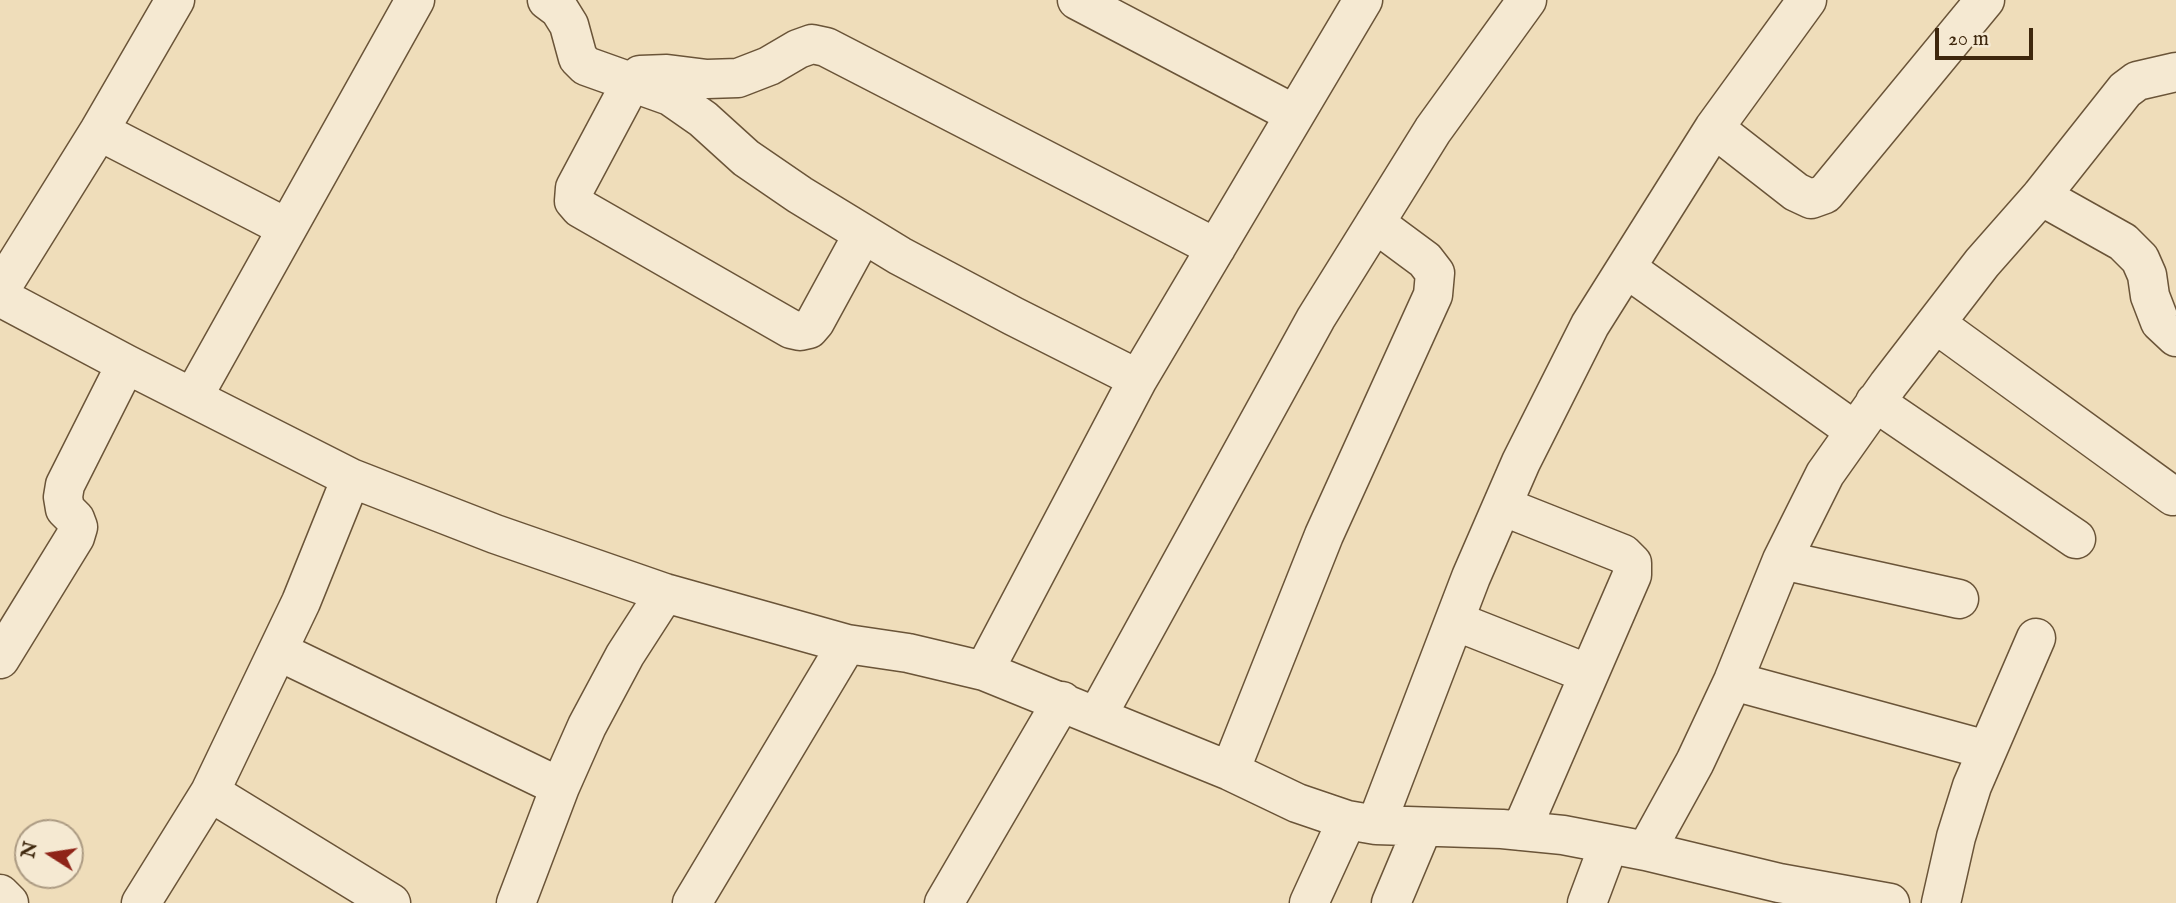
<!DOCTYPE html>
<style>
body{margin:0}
#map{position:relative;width:2176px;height:903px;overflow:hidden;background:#efddba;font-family:"IM FELL English",serif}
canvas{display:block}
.north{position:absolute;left:14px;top:819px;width:70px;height:70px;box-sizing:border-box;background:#f5e9d2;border:2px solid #ac9b83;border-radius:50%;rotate:282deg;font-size:19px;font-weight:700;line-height:28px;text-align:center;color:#3e270d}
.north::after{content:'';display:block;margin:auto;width:24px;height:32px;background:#8f2418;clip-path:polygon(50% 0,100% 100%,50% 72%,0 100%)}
.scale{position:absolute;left:1935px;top:28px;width:98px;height:32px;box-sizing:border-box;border:4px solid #3e270d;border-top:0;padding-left:9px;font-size:21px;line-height:24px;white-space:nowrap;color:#3e270d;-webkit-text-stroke:5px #f5e9d2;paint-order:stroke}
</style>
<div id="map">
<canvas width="2176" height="903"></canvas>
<div class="north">N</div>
<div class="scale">20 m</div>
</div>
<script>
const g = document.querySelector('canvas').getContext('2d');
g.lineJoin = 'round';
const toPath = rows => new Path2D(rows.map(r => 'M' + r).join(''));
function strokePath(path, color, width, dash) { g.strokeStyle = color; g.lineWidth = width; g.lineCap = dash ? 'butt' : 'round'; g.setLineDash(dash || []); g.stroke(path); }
const minor = toPath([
 [547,0,559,9,569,25,578,58,586,66,670,96,703,119,746,158,800,195,900,256,1013,316,1138,379],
 [1077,0,1294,114],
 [1714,128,1796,192,1811,199,1825,194,1985,0],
 [99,131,287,228],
 [2041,196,2123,242,2140,259,2147,275,2150,296,2160,322,2176,337],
 [863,234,815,322,809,329,800,331,791,329,580,208,574,201,575,188,631,83,640,75,667,74,707,79,738,78,769,66,798,49,812,44,826,47,1216,248],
 [1626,268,1855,431],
 [0,290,99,131,175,0],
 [0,297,126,364,351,478,495,534,665,593,847,644,908,653,984,671,1230,771,1297,803,1347,820,1376,825,1502,829,1563,835,1646,851,1779,883,1890,903],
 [1936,324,2173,496],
 [193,397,415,0],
 [1875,402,2076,539],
 [1502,506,1623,554,1632,563,1632,575,1521,831],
 [1782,560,1959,599],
 [1455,621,1589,674],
 [278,651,560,787],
 [0,659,75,537,78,527,75,519,65,509,63,497,65,485,126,364],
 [984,671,1138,379,1363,0],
 [1733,681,1987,750],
 [1097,716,1316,318,1433,130,1527,0],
 [1230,771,1324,535,1433,295,1435,273,1425,260,1375,223],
 [210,792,391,903],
 [1376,825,1471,577,1521,462,1590,325,1714,128,1807,0],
 [1646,851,1695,762,1733,681,1782,560,1825,474,1888,385,1982,263,2041,196,2125,90,2137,81,2176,72],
 [0,894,9,903],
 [141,903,210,792,301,602,351,478],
 [516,903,560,787,587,726,625,655,665,593],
 [692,903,847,644],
 [944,903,1062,701],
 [1309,903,1347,820],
 [1391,903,1423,827],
 [1587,903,1609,844],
 [1941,903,1956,837,1972,786,2036,638]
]);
strokePath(minor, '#6a5438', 41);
strokePath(minor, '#f5e9d2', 38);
</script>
